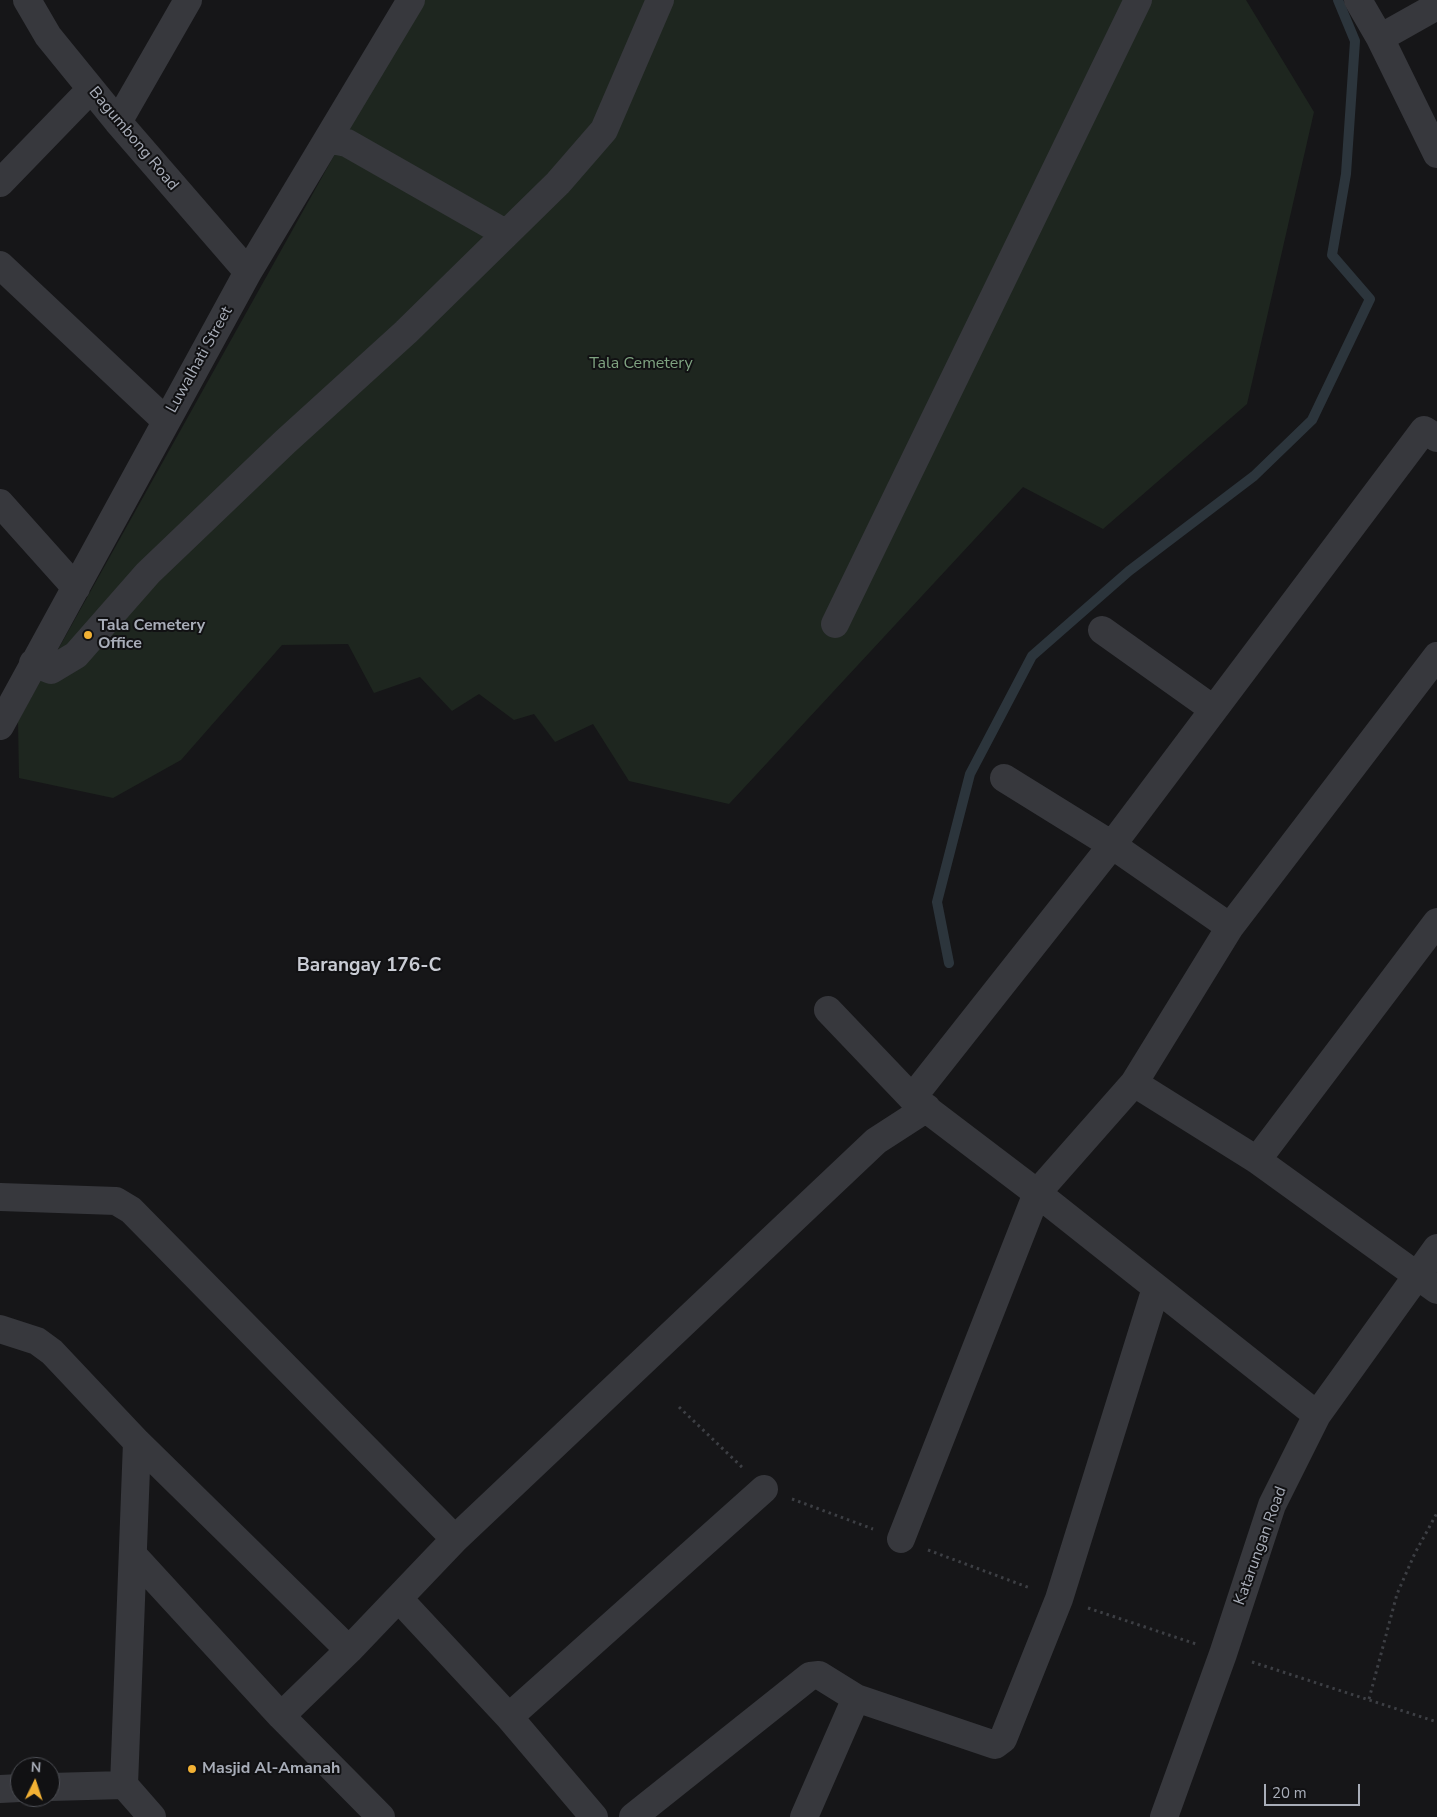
<!DOCTYPE html>
<style>
body{margin:0}
#map{position:relative;width:1437px;height:1817px;overflow:hidden;background:#161618;font-family:"Nunito Sans",sans-serif}
canvas{display:block}
.north{position:absolute;left:10px;top:1757px;width:50px;height:50px;box-sizing:border-box;background:#111113;border:1px solid #4d4f55;border-radius:50%;rotate:4deg;font-size:14px;font-weight:700;line-height:20px;text-align:center;color:#a8adb8}
.north::after{content:'';display:block;margin:auto;width:18px;height:22px;background:#f2b134;clip-path:polygon(50% 0,100% 100%,50% 72%,0 100%)}
.scale{position:absolute;left:1264px;top:1784px;width:96px;height:22px;box-sizing:border-box;border:2px solid #a8adb8;border-top:0;padding-left:6px;font-size:15px;line-height:18px;white-space:nowrap;color:#a8adb8;-webkit-text-stroke:4px #111113;paint-order:stroke}
</style>
<div id="map">
<canvas width="1437" height="1817"></canvas>
<div class="north">N</div>
<div class="scale">20 m</div>
</div>
<script>
const g = document.querySelector('canvas').getContext('2d');
g.lineJoin = 'round';
function fillPath(path, color) { g.fillStyle = color; g.fill(path, 'evenodd'); }
const toPath = rows => new Path2D(rows.map(r => 'M' + r).join(''));
function strokePath(path, color, width, dash) { g.strokeStyle = color; g.lineWidth = width; g.lineCap = dash ? 'butt' : 'round'; g.setLineDash(dash || []); g.stroke(path); }
function drawText(font, color, halo, rows, align = 'center') {
  g.font = font + ' "Nunito Sans",sans-serif'; g.lineWidth = 4; g.setLineDash([]); g.textBaseline = 'middle'; g.strokeStyle = halo; g.fillStyle = color; for (const [text, x, y, turn = 0] of rows) {
    g.save(); g.translate(x, y); g.rotate((+turn || 0) * Math.PI / 180); g.textAlign = isNaN(turn) ? turn : align; if (halo) g.strokeText(text, 0, 0); g.fillText(text, 0, 0); g.restore();
  }
}
fillPath(toPath([
 [421,0,1246,0,1314,112,1247,404,1103,529,1023,487,729,804,629,781,593,724,555,742,534,714,514,720,479,694,452,711,420,677,374,693,348,644,282,645,181,760,113,798,19,778,18,721]
]), '#1e261f');
strokePath(toPath([
 [949,963,937,902,970,774,1032,656,1129,571,1254,476,1312,420,1370,299,1332,255,1346,174,1355,41,1338,0]
]), '#2c353c', 10);
strokePath(toPath([
 [679,1407,744,1469],
 [792,1499,873,1529],
 [928,1550,1030,1588],
 [1088,1608,1196,1644],
 [1252,1662,1437,1722],
 [1369,1699,1397,1594,1415,1553,1437,1513]
]), '#3d3f44', 3, [2.5, 4]);
strokePath(toPath([
 [27,0,48,36,118,122,248,272],
 [1358,0,1380,38,1437,154],
 [1380,38,1437,6],
 [118,122,188,0],
 [328,139,347,143,505,233],
 [0,183,91,89],
 [0,265,166,421],
 [0,503,76,588],
 [835,624,1138,0],
 [1102,630,1213,709],
 [33,663,51,670,76,655,148,573,285,442,406,332,558,183,604,130,660,0],
 [0,726,248,272,411,0],
 [1004,778,1112,845,1230,927],
 [828,1010,912,1098,1037,1193,1317,1415],
 [1134,1083,1257,1160,1437,1290],
 [912,1098,1112,845,1424,430,1437,438],
 [1257,1160,1437,922],
 [0,1197,116,1201,131,1210,455,1539],
 [0,1329,37,1341,52,1352,137,1442,349,1650],
 [137,1442,124,1785,152,1817],
 [901,1539,1037,1193,1134,1083,1230,927,1437,656],
 [133,1555,281,1716,381,1817],
 [399,1599,509,1717,594,1817],
 [281,1716,349,1650,455,1539,876,1141,927,1108],
 [509,1717,764,1489],
 [50,1787,124,1785],
 [0,1789,20,1788],
 [633,1817,810,1676,819,1675,856,1698,995,1745,1003,1739,1059,1599,1156,1288],
 [804,1817,856,1698],
 [1164,1817,1223,1654,1272,1505,1317,1415,1437,1248]
]), '#37383d', 28);
for (const [x, y, r, color] of [
 [88,635,5,"#f2b134"],
 [192,1769,5,"#f2b134"]
]) { const dot = new Path2D(); dot.arc(x, y, r, 0, 2 * Math.PI); g.fillStyle = color; g.fill(dot); strokePath(dot, '#111113', 2); }
drawText('16px', '#a8adb8', '#111113', [
 ["Bagumbong Road",133,139,50],
 ["Luwalhati Street",200,360,-61],
 ["Katarungan Road",1261,1546,-70]
]);
drawText('16px', '#7fa381', '#111113', [
 ["Tala Cemetery",641,364]
]);
drawText('bold 16px', '#a8adb8', '#111113', [
 ["Tala Cemetery",98,626],
 ["Office",98,644],
 ["Masjid Al-Amanah",202,1769]
], 'left');
drawText('bold 19px', '#c9ccd4', '#111113', [
 ["Barangay 176-C",369,966]
]);
</script>
